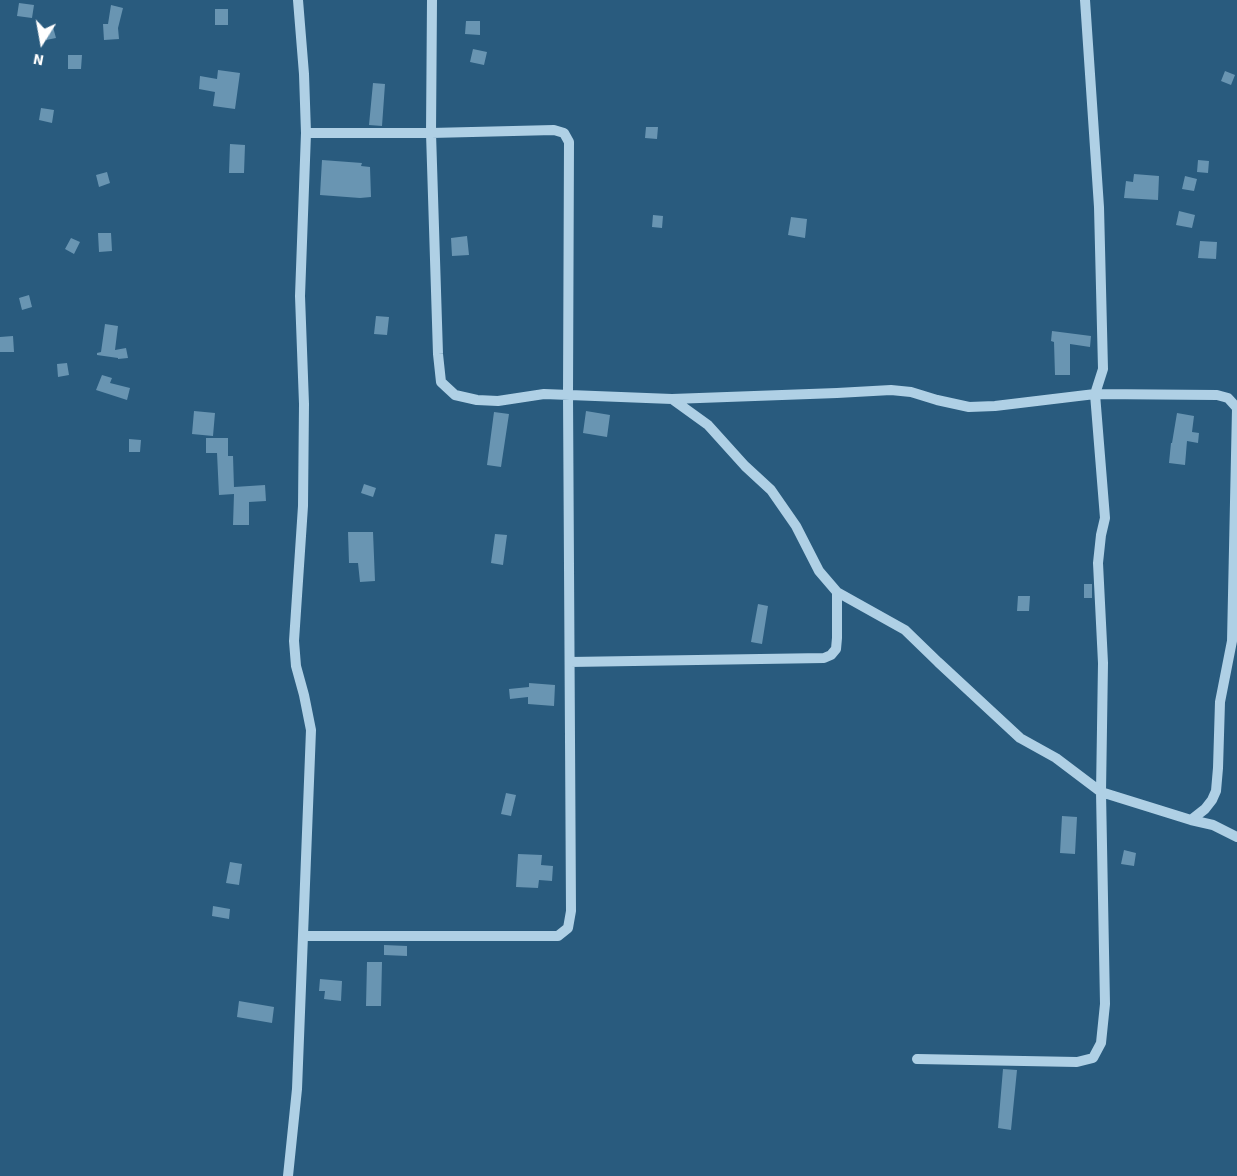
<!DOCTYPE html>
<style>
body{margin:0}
#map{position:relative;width:1237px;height:1176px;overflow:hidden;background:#295b7e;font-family:"Source Sans 3",sans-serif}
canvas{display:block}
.north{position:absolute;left:12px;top:12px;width:60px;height:60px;-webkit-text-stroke:4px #295b7e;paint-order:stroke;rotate:191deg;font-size:16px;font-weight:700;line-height:24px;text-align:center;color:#fff}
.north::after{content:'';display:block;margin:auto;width:21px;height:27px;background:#fff;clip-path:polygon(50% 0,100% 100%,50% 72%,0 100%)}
</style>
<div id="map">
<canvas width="1237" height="1176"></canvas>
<div class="north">N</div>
</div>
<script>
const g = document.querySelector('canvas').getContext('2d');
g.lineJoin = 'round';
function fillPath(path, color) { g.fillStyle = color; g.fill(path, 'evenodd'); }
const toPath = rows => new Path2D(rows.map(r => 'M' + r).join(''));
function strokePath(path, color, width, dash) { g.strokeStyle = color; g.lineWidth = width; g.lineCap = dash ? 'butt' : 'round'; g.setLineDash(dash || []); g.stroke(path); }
fillPath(toPath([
 [19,3,34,5,32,18,17,16],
 [111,5,123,8,118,28,119,39,104,40,103,24,108,24],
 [215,9,228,9,228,25,215,25],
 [466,21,480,21,480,35,465,34],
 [53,27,56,38,46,40,43,30],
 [473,49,487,52,484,65,470,62],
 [68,55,82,55,81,69,68,69],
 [218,70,240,73,235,109,213,106,215,92,199,89,200,76,217,79],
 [1225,71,1235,75,1231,85,1221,81],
 [373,83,385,84,382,126,369,125],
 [41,108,54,110,52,123,39,120],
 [646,127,658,127,657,139,645,138],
 [230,144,245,145,244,173,229,173],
 [322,160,362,163,361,166,370,167,371,197,360,198,320,195],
 [1198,160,1209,161,1208,173,1197,172],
 [107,172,110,183,99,187,96,175],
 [1134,174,1159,176,1158,200,1124,198,1126,181,1133,182],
 [1185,176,1197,179,1194,191,1182,189],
 [1179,211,1195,215,1192,228,1176,225],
 [653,215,663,216,662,228,652,227],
 [791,217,807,219,805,238,788,235],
 [98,233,111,233,112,251,99,252],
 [467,236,469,255,452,256,451,238],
 [71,238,80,242,74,254,65,249],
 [1200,241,1217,242,1216,259,1198,258],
 [29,295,32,307,22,310,19,298],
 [376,316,389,317,387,335,374,334],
 [105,324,118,326,115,350,126,348,128,358,118,359,118,358,97,355,97,353,101,352],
 [1052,331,1091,336,1090,347,1070,344,1070,375,1055,375,1054,342,1051,341],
 [13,336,14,352,0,352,0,337],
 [67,363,69,375,58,377,57,364],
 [102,375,112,378,110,383,130,388,127,400,96,390],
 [194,411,215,413,213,436,192,434],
 [586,411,610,415,607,437,583,433],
 [494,412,509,414,501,467,487,465],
 [1177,413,1194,416,1192,432,1199,433,1198,443,1187,441,1185,465,1169,463,1171,443,1172,443],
 [206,438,228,438,228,456,233,456,234,488,234,487,265,485,266,501,249,502,249,525,233,525,234,494,219,495,217,453,206,453],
 [129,439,141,440,140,452,129,452],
 [364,484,376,488,373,497,361,493],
 [348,532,373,532,375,581,360,582,358,563,349,563],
 [495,534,507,535,503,565,491,563],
 [1084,584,1092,584,1092,598,1084,598],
 [1018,596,1030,596,1029,611,1017,611],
 [758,604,768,606,762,644,751,642],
 [529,683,555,685,554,706,528,704,528,697,510,699,509,689,529,687],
 [506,793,516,795,511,816,501,814],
 [1062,816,1077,817,1075,854,1060,853],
 [1124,850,1136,853,1134,866,1121,864],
 [518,854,542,855,541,865,553,866,552,881,539,880,538,888,516,887],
 [230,862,242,864,239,885,226,883],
 [213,906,230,909,229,919,212,916],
 [384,945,407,946,407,956,384,955],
 [367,962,382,962,381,1006,366,1006],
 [320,979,342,981,341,1001,324,999,325,991,319,991],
 [239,1001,274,1007,272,1023,237,1017],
 [1003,1069,1017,1070,1011,1130,998,1128]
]), '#6995b2');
strokePath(toPath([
 [432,0,431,133,438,354,441,382,455,395,477,400,498,401,544,394,672,399,837,393,891,390,911,392,937,400,969,407,995,406,1095,394,1217,395,1228,398,1237,408],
 [672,399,708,425,745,466,771,490,796,526,819,571,837,592,905,630,938,662,1020,738,1056,758,1101,792,1191,820,1213,825,1237,837],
 [570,662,824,658,831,655,836,649,837,638,837,592],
 [1191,820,1205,809,1212,800,1216,791,1218,768,1220,702,1232,641,1237,409],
 [303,936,558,936,568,928,571,911,568,395,569,142,564,133,554,130,431,133,306,133],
 [917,1059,1077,1062,1093,1058,1101,1043,1105,1004,1101,792,1103,663,1098,563,1101,535,1105,518,1095,394,1103,369,1099,207,1085,0],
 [288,1176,297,1089,311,730,304,695,296,666,294,641,303,506,304,404,300,296,306,133,304,74,298,0]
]), '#afd0e5', 10);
</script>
